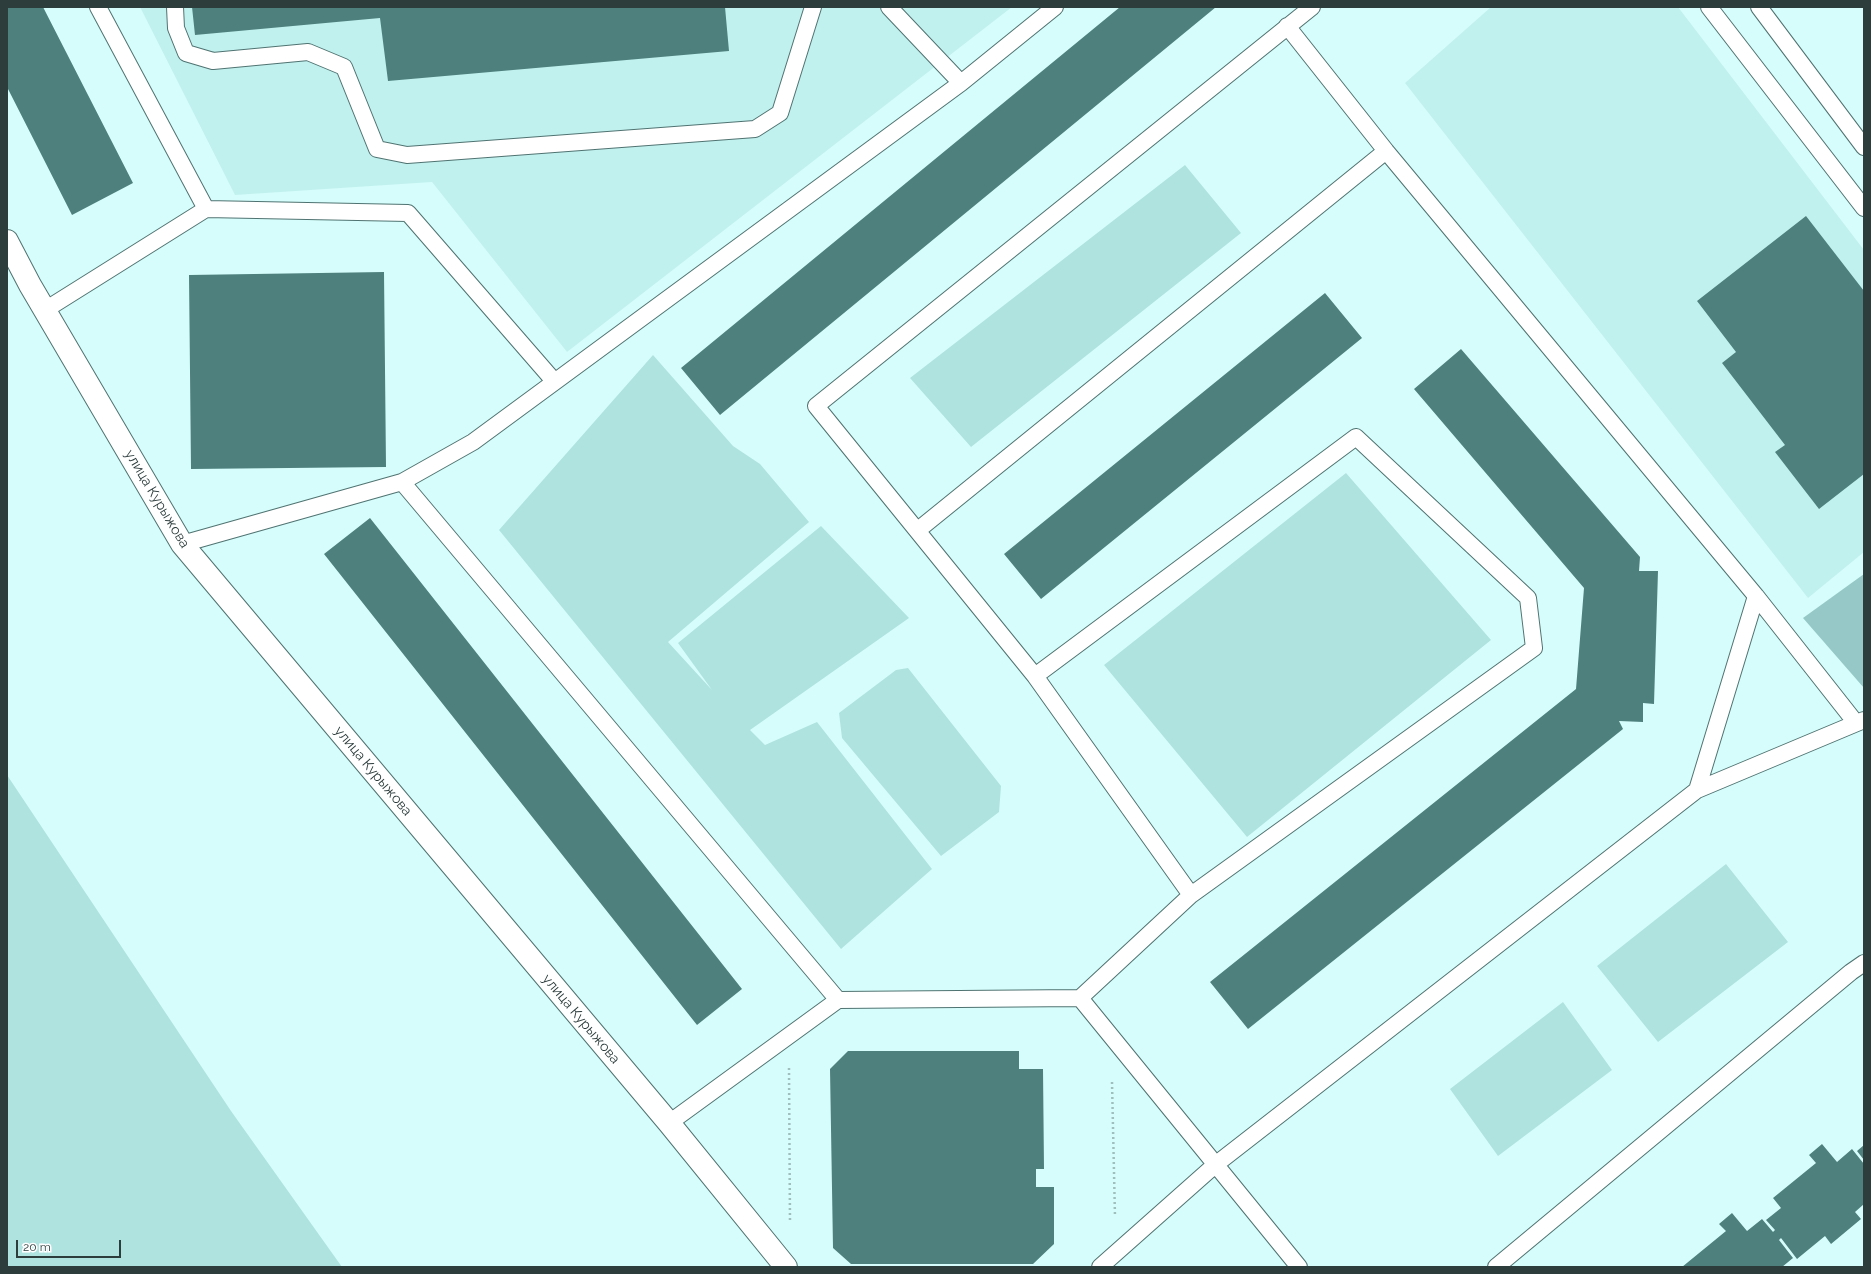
<!DOCTYPE html>
<meta charset="utf-8">
<style>
body{margin:0}
#map{position:relative;width:1871px;height:1274px;overflow:hidden;background:#d6fdfb;font-family:Raleway,sans-serif}
canvas{display:block}
.frame{position:absolute;inset:0;border:8px solid #2d3d3c;pointer-events:none}
.scale{position:absolute;left:16px;top:1240px;width:105px;height:18px;box-sizing:border-box;border:2px solid #2d3d3c;border-top:0;padding-left:5px;font-size:12px;line-height:14px;white-space:nowrap;color:#2d3d3c;-webkit-text-stroke:3px #fff;paint-order:stroke}
</style>
<div id="map">
<canvas width="1871" height="1274"></canvas>
<div class="frame"></div>
<div class="scale">20 m</div>
</div>
<script>
const g = document.querySelector('canvas').getContext('2d');
g.lineJoin = 'round';
function fillPath(path, color) { g.fillStyle = color; g.fill(path, 'evenodd'); }
const toPath = rows => new Path2D(rows.map(r => 'M' + r).join(''));
function strokePath(path, color, width, dash) { g.strokeStyle = color; g.lineWidth = width; g.lineCap = dash ? 'butt' : 'round'; g.setLineDash(dash || []); g.stroke(path); }
function drawText(font, color, halo, rows, align = 'center') {
  g.font = font + ' Raleway,sans-serif'; g.lineWidth = 4; g.setLineDash([]); g.textBaseline = 'middle'; g.strokeStyle = halo; g.fillStyle = color; for (const [text, x, y, turn = 0] of rows) {
    g.save(); g.translate(x, y); g.rotate((+turn || 0) * Math.PI / 180); g.textAlign = isNaN(turn) ? turn : align; if (halo) g.strokeText(text, 0, 0); g.fillText(text, 0, 0); g.restore();
  }
}
fillPath(toPath([
 [140,7,1012,7,567,352,432,182,235,195],
 [1491,7,1678,7,1864,250,1864,552,1808,598,1405,83]
]), '#c1f1ef');
fillPath(toPath([
 [1185,165,1241,233,971,447,910,378],
 [653,355,733,446,760,464,809,522,668,642,712,690,678,643,821,526,909,618,750,730,765,745,817,722,932,869,841,949,499,530],
 [1346,473,1491,640,1247,837,1104,665],
 [908,668,1001,786,999,812,941,856,842,738,839,713,896,670],
 [7,775,231,1111,342,1267,7,1267],
 [1726,864,1788,942,1658,1042,1597,966],
 [1563,1002,1612,1070,1498,1156,1450,1089]
]), '#afe3e0');
fillPath(toPath([
 [1864,574,1864,688,1803,618]
]), '#95c8c6');
fillPath(toPath([
 [7,7,43,7,133,183,72,215,7,87],
 [192,7,725,7,729,51,388,81,380,18,195,35],
 [1120,7,1216,7,720,415,681,368],
 [1806,216,1864,291,1864,474,1819,509,1775,452,1785,445,1722,363,1736,352,1697,301],
 [384,272,386,467,191,469,189,275],
 [1325,293,1362,338,1041,599,1004,554],
 [1461,349,1640,557,1639,571,1658,571,1654,704,1643,703,1643,722,1619,721,1623,729,1248,1029,1210,982,1576,689,1584,588,1414,389],
 [370,518,742,989,697,1025,324,554],
 [848,1051,1019,1051,1019,1069,1043,1069,1044,1169,1036,1169,1036,1187,1054,1187,1054,1244,1033,1264,851,1264,833,1248,830,1069],
 [1822,1144,1837,1162,1852,1149,1864,1164,1864,1204,1855,1212,1861,1219,1831,1244,1825,1236,1797,1259,1781,1238,1779,1240,1793,1258,1782,1267,1682,1267,1726,1231,1719,1224,1732,1213,1747,1231,1762,1219,1773,1232,1775,1230,1766,1220,1781,1208,1773,1198,1816,1163,1809,1155],
 [1864,1145,1864,1160,1857,1151]
]), '#4e807e');
const lane = toPath([
 [175,7,176,28,186,53,213,61,308,52,344,67,377,149,407,155,755,129,780,113,813,7],
 [889,7,961,83],
 [1709,7,1864,208],
 [1759,7,1864,147],
 [1287,26,1386,151,1756,596,1697,790],
 [206,209,408,213,554,381],
 [45,310,206,209,98,7],
 [402,482,838,1000],
 [918,530,1386,151],
 [182,544,402,482,473,442,961,83,1055,7],
 [1756,596,1856,723],
 [1191,895,1035,676,816,406,1312,7],
 [1080,998,1299,1267],
 [669,1123,838,1000,1080,998,1191,895,1534,648,1528,598,1356,437,1035,676],
 [1100,1267,1215,1165,1697,790,1864,720],
 [1496,1267,1851,972,1864,963]
]);
const street = toPath([
 [7,241,30,285,182,544,669,1123,786,1267]
]);
strokePath(lane, '#4f7371', 18);
strokePath(street, '#4f7371', 24);
strokePath(toPath([
 [789,1068,790,1223],
 [1112,1082,1115,1217]
]), '#9fbfbd', 2.5, [2, 3]);
strokePath(lane, '#fff', 16);
strokePath(street, '#fff', 22);
drawText('14px', '#2d3d3c', '#fff', [
 ["улица Курыжова",157,499,59],
 ["улица Курыжова",373,771,50],
 ["улица Курыжова",581,1019,50]
]);
</script>
